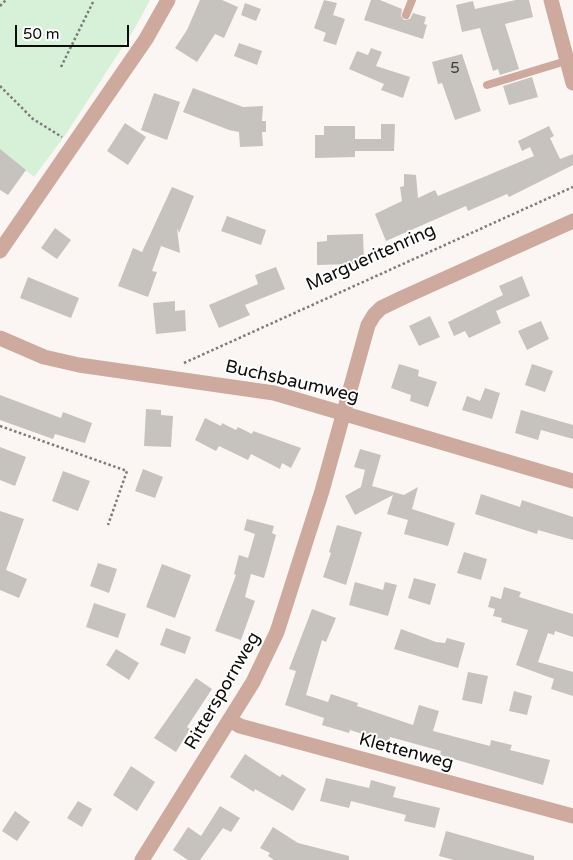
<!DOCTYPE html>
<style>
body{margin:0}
#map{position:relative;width:573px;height:860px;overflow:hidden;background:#fbf6f3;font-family:"Varela Round",sans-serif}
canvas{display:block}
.scale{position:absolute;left:15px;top:25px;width:114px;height:22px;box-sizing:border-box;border:2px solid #0f0d0c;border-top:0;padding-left:6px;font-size:15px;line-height:18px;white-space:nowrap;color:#0f0d0c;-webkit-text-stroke:4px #fff;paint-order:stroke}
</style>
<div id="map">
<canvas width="573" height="860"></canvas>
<div class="scale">50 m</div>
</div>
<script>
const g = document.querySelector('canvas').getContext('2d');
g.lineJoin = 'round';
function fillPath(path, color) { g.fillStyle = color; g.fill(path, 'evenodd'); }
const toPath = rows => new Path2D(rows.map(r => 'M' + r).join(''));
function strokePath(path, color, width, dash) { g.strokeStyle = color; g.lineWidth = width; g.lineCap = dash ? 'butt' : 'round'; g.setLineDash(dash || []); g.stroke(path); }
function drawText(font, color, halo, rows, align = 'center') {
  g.font = font + ' "Varela Round",sans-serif'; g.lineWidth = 4; g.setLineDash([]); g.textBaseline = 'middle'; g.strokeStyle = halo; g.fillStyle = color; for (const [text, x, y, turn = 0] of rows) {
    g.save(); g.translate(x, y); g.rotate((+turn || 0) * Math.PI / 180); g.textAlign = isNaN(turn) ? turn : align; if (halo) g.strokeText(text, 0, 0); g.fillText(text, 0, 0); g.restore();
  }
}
fillPath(toPath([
 [0,0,150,0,135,28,66,134,34,177,0,151]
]), '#d7f1d8');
fillPath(toPath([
 [200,0,222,0,238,7,224,38,215,34,197,62,175,48,187,30],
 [324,0,337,3,333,15,345,19,336,45,323,41,326,33,314,28],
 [371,0,380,0,402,9,401,16,404,20,410,19,413,13,426,17,424,24,427,25,423,39,364,20],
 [516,0,529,0,533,17,505,24,519,69,500,75,498,69,493,71,480,28,462,32,456,5,473,1,475,9],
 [245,3,261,9,256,21,241,15],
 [239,43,262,51,257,65,234,56],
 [371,48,382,52,376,66,410,77,403,98,381,90,384,84,349,69,357,51,368,55],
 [462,54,481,111,455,120,442,83,438,84,432,62],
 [532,77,538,97,509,105,503,86],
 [193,88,243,107,263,106,262,121,266,121,266,132,262,132,263,146,240,147,239,132,229,130,183,112],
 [154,93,180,102,167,140,141,130],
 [125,123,146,137,128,165,107,151],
 [381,124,395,124,394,151,355,151,355,157,315,158,315,135,324,135,324,126,355,126,355,139,381,139],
 [549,126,554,136,550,138,560,159,573,154,573,165,509,197,507,194,468,211,466,206,386,241,375,214,402,201,400,187,404,186,404,174,416,175,418,198,435,190,438,196,534,156,530,147,522,151,518,141],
 [0,149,26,170,8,195,0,190],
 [172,187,194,196,179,233,177,228,180,253,161,246,152,271,157,272,148,297,118,286,133,248,142,252],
 [227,216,266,230,261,245,221,231],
 [55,228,71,240,57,259,41,248],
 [363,234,364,261,354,261,354,264,317,265,317,242,327,241,327,235],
 [276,267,285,289,245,305,250,315,219,328,209,305,258,284,255,275],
 [522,276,530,296,496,311,501,323,469,338,465,331,454,336,448,322,503,295,499,286],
 [28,277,79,298,71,318,20,298],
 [175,301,175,311,185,310,186,331,156,334,153,303],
 [430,316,440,337,419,346,409,326],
 [541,321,549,339,527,350,518,331],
 [399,364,419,370,418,376,437,382,428,407,410,401,411,395,391,388],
 [532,364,553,371,545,392,525,385],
 [485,388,500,393,492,419,462,410,467,396,480,401],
 [0,395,61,418,63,412,92,423,85,443,55,434,53,439,0,420],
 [146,409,161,410,161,415,173,416,171,447,144,446],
 [521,410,573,425,573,439,541,430,538,440,515,433],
 [205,418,221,426,222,423,236,430,238,427,252,434,253,431,301,448,291,468,282,463,280,469,251,454,248,460,219,446,216,451,195,440],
 [0,447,26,457,15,486,0,480],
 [360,449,381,455,372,486,404,495,418,487,412,509,455,523,448,546,404,534,408,520,387,514,393,495,355,515,345,496,361,487,365,470,354,467],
 [143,469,163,477,155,498,135,491],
 [63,471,90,481,78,511,52,501],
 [481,494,520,507,522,500,573,517,573,540,538,530,537,534,475,514],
 [0,511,24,519,6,570,27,579,19,598,0,590],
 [247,519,274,526,272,533,276,535,264,578,251,574,245,597,255,601,241,640,215,631,236,575,234,574,239,555,248,558,255,534,244,530],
 [337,525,362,532,346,585,323,577,331,553,329,552],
 [464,552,487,559,481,580,457,573],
 [98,563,117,569,109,593,90,586],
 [162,564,191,575,175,618,146,607],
 [414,578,436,584,430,605,408,598],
 [355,582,383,590,385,582,397,585,388,616,349,605],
 [504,587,521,592,519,597,573,614,573,637,555,631,554,635,548,633,538,662,573,672,573,696,551,689,554,679,516,665,528,630,501,622,502,618,493,616,495,609,488,607,491,596,501,599],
 [94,603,126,614,118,638,86,627],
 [312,609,336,618,326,642,322,640,306,695,328,702,331,694,358,703,357,706,413,725,419,705,439,711,433,731,490,746,491,740,512,745,510,750,550,760,543,785,440,755,441,751,390,737,388,742,350,730,349,733,322,725,324,718,285,705,296,671,289,669],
 [166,628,191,637,185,654,160,645],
 [401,629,436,642,445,643,447,638,465,643,458,668,394,649],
 [116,649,139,663,129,680,106,665],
 [468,672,488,676,482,704,462,700],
 [196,678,212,689,187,727,190,729,176,752,154,738],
 [514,691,532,696,527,715,509,711],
 [245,754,280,777,282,774,306,789,293,811,255,789,254,792,230,777],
 [131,766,155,782,137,811,113,795],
 [326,778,369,788,371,780,396,787,393,797,440,808,435,828,404,821,406,815,351,801,349,808,320,801],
 [78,801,92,809,82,827,67,818],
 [220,806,240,818,231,832,223,828,200,860,188,860,173,850,188,827,201,836],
 [15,811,30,822,17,841,2,831],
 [273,827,298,843,349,856,349,860,274,860,268,856,270,853,260,848],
 [446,831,534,856,534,860,454,860,439,856]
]), '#c6c2be');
strokePath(toPath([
 [0,6,6,0],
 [61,67,94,0],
 [0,86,33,119,62,137],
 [184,363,573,187],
 [0,426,127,471,108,525]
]), '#7d7a78', 2.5, [2.5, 2.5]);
strokePath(toPath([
 [406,15,412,0],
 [487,85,566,61]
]), '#cea99d', 8);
strokePath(toPath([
 [551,0,573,83],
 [0,251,146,39,168,0],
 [0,338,44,357,79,365,274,393,573,481],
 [230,720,240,726,573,816],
 [142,860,253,682,277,632,322,491,368,325,374,315,381,308,404,297,573,221]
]), '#cea99d', 15);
drawText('15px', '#3d3a38', null, [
 ["5",455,69]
]);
drawText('18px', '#0f0d0c', '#fff', [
 ["Margueritenring",371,258,-24],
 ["Buchsbaumweg",292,382,13],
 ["Ritterspornweg",223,691,-60],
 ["Klettenweg",406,752,15]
]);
</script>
